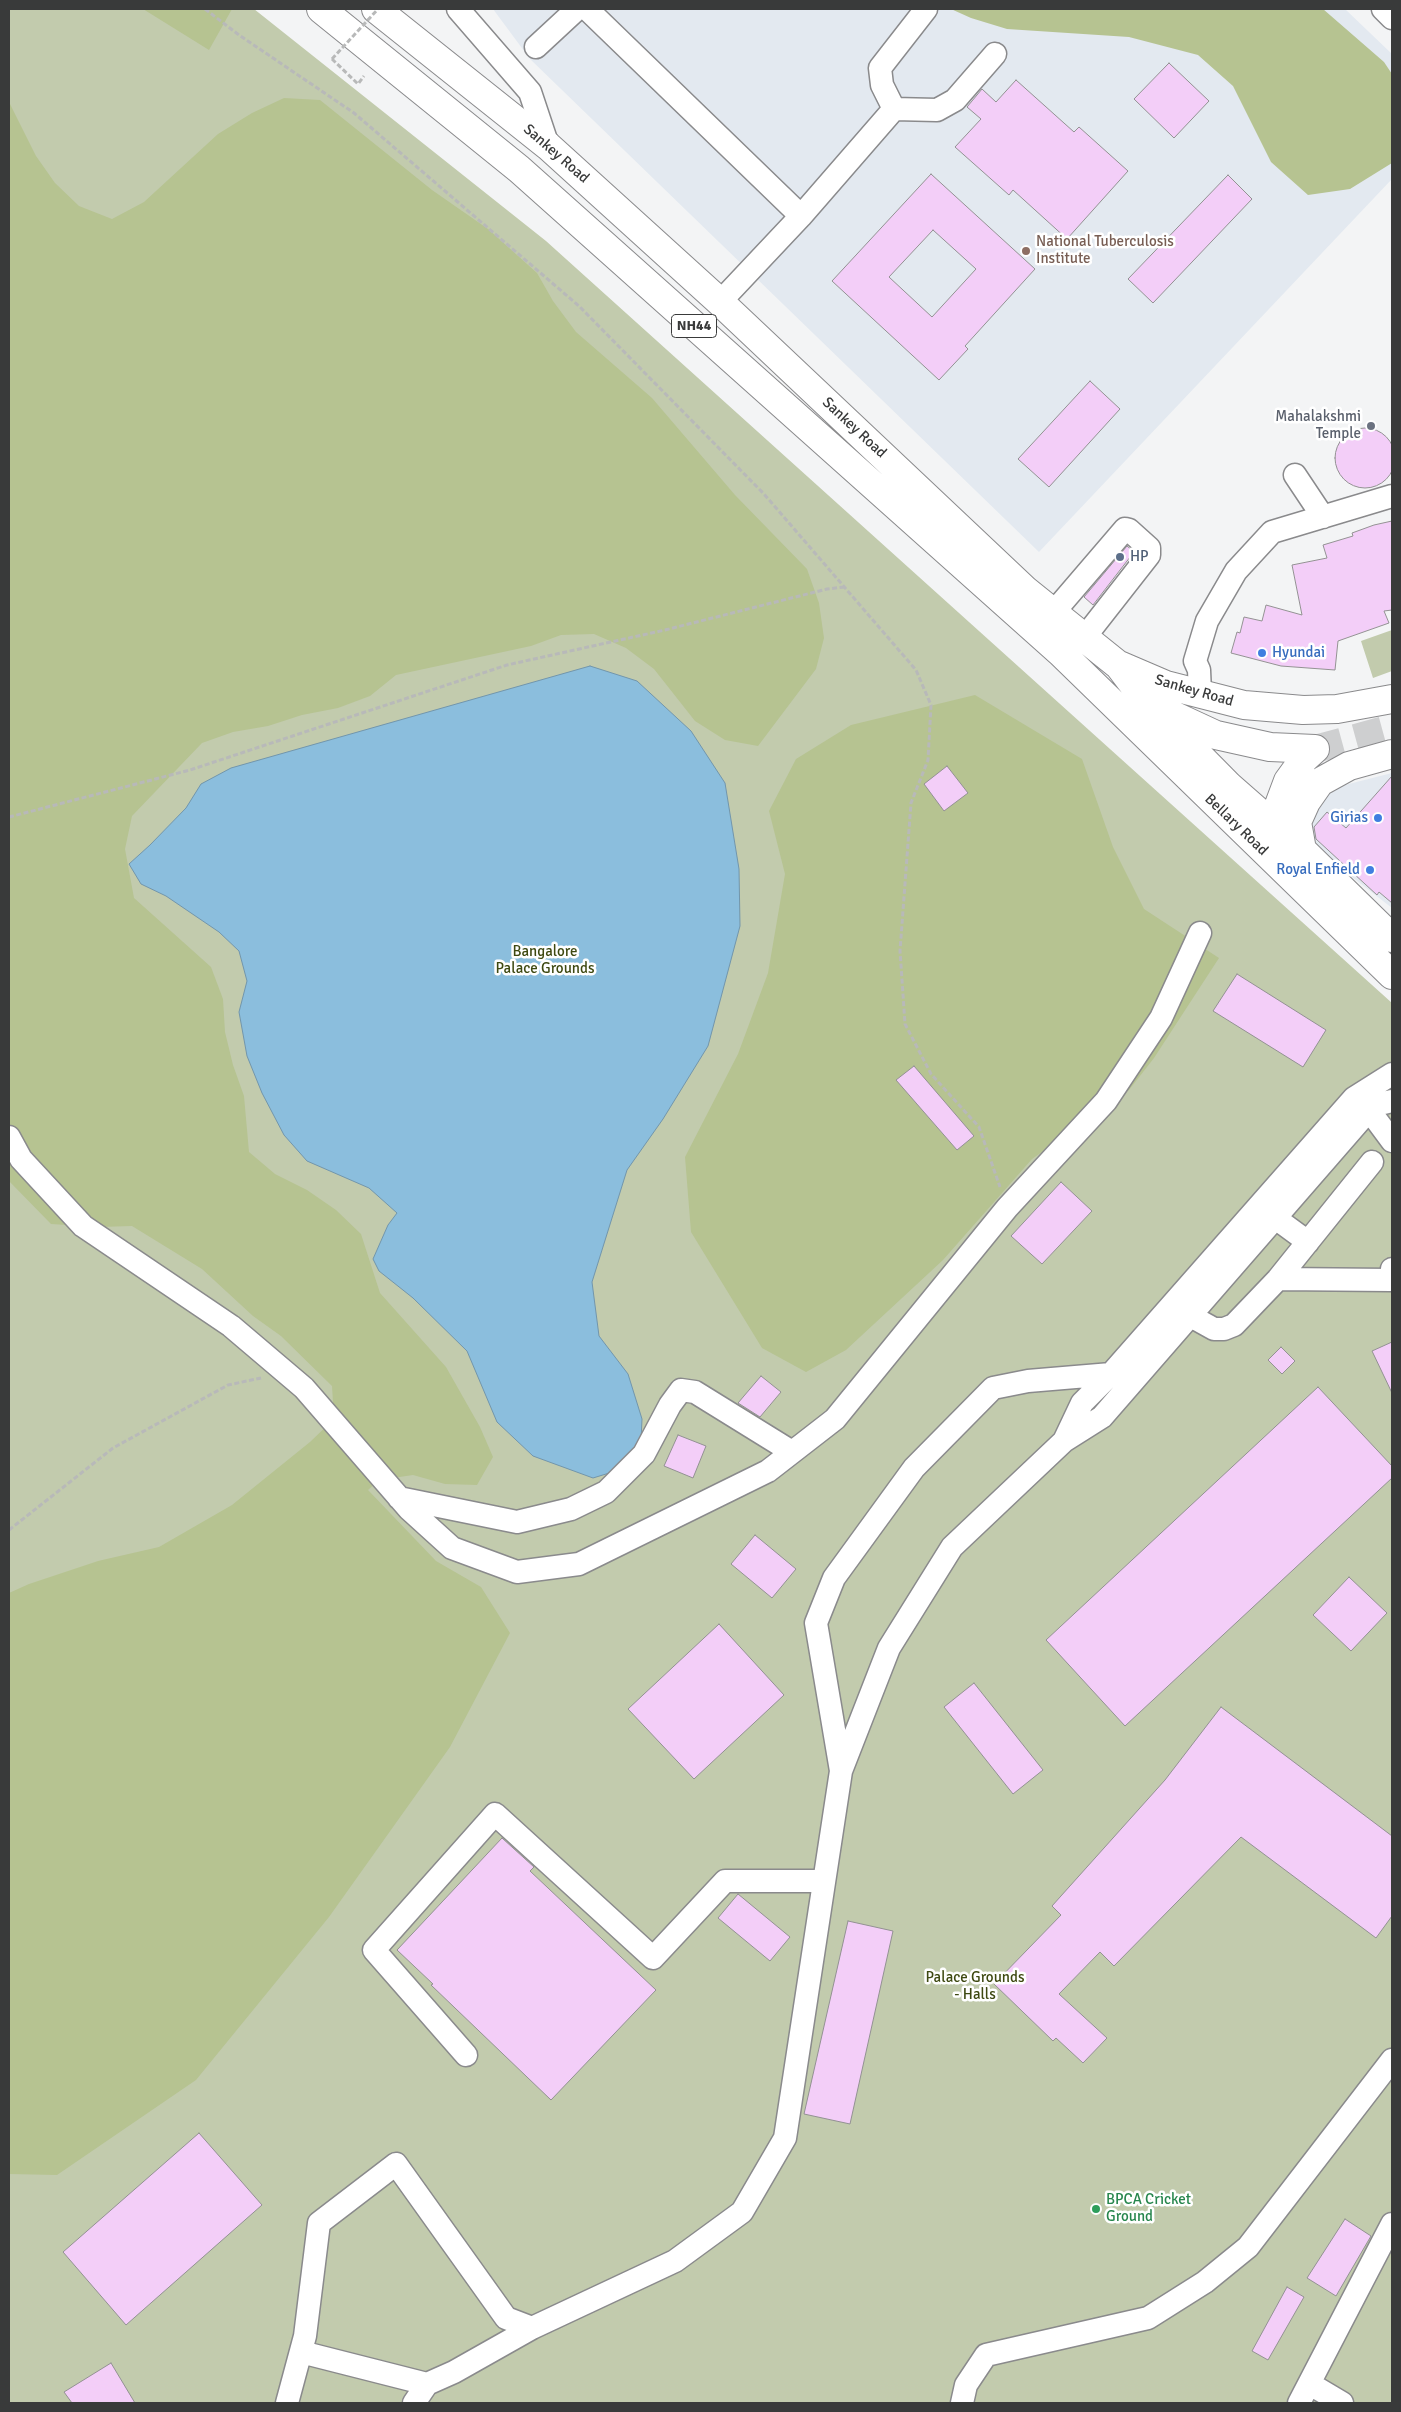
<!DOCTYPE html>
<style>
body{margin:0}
#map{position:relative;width:1401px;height:2412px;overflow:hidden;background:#f3f4f5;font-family:Signika,sans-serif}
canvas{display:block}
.frame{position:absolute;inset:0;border:10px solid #393a3a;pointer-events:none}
</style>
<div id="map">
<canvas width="1401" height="2412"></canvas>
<div class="frame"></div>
</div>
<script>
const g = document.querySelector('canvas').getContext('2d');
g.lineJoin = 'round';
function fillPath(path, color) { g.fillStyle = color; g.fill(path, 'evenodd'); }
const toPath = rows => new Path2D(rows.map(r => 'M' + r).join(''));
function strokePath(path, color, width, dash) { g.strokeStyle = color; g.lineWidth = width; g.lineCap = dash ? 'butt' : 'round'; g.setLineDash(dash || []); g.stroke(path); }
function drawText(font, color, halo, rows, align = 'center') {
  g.font = font + ' Signika,sans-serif'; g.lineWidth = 5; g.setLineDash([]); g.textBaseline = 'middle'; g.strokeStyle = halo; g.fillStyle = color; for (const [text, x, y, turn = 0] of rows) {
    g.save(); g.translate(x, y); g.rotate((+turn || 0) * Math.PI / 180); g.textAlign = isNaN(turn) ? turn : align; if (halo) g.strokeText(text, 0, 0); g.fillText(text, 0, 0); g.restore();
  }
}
fillPath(toPath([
 [493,9,1345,9,1392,54,1392,179,1039,552,530,59],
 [1392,773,1392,908,1329,859,1301,829,1333,788]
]), '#e3e9f0');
fillPath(toPath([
 [9,9,254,9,546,241,1392,1003,1392,2403,9,2403],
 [1392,630,1392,671,1373,678,1361,641]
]), '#c2cbad');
fillPath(toPath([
 [143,9,232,9,209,50],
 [951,9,1323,9,1384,62,1392,74,1392,163,1350,189,1308,195,1271,162,1233,86,1198,55,1129,37,1007,29,971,18],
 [284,98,320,100,432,190,488,229,537,273,553,301,576,332,652,398,735,495,807,569,819,603,824,638,816,669,758,746,725,740,695,721,654,669,626,648,594,634,561,635,531,646,396,675,370,696,338,708,302,715,268,726,233,732,202,743,132,816,125,849,134,898,211,967,223,999,225,1032,233,1065,244,1096,249,1152,275,1174,307,1190,336,1210,361,1234,380,1293,446,1367,480,1427,493,1457,477,1485,445,1484,413,1475,379,1480,368,1490,436,1561,481,1587,510,1633,450,1747,329,1917,196,2080,57,2175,9,2174,9,1593,29,1584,98,1561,159,1547,232,1505,310,1442,334,1419,332,1386,281,1336,253,1316,202,1269,132,1226,99,1227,51,1224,9,1181,9,102,36,156,55,183,79,206,112,219,144,202,218,134,252,113],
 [975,695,1082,759,1113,847,1144,909,1219,958,1154,1058,1129,1090,1032,1159,943,1260,846,1350,806,1372,762,1348,691,1232,685,1157,738,1054,768,973,785,874,769,811,796,759,851,725]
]), '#b6c391');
const water = toPath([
 [590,666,637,681,691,731,725,783,739,869,740,926,708,1046,663,1119,627,1170,592,1282,599,1336,628,1374,642,1419,641,1441,619,1470,593,1478,533,1456,497,1422,467,1351,413,1298,379,1271,373,1259,388,1225,397,1213,369,1188,307,1161,284,1135,262,1093,247,1056,239,1012,247,981,239,951,219,932,166,896,141,884,129,864,150,845,186,808,201,784,231,768,590,666]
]);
fillPath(water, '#8bbedd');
strokePath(water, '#7296ac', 1);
const building = toPath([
 [1169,63,1209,101,1174,138,1134,99,1169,63],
 [1016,80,1074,132,1079,127,1128,171,1067,239,1013,190,1009,195,955,147,981,119,967,107,982,89,996,102,1016,80],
 [931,174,1035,269,965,346,968,349,939,380,832,281,931,174],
 [933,230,976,269,932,317,889,277,933,230],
 [1228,175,1252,199,1153,303,1128,279,1228,175],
 [1090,381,1120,409,1049,487,1018,459,1090,381],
 '1335 458a30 30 0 1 1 60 0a30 30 0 1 1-60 0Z',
 [1392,521,1392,610,1384,611,1389,623,1338,641,1335,670,1281,666,1231,653,1237,632,1240,633,1244,617,1262,621,1266,605,1302,615,1292,565,1327,558,1323,545,1353,536,1352,533,1374,525,1392,521],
 [1127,546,1134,552,1093,605,1084,597,1127,546],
 [947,766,968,793,944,811,924,784,947,766],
 [1392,776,1392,903,1379,892,1377,895,1316,839,1314,827,1327,812,1346,828,1392,776],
 [1237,974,1326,1030,1303,1067,1213,1011,1237,974],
 [914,1066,974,1136,957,1150,896,1080,914,1066],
 [1061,1182,1092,1211,1042,1264,1011,1236,1061,1182],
 [1392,1342,1392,1393,1372,1351,1392,1342],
 [1281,1347,1295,1361,1282,1374,1268,1360,1281,1347],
 [761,1376,781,1392,760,1417,738,1403,761,1376],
 [1318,1387,1392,1466,1392,1478,1125,1726,1046,1640,1318,1387],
 [678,1435,706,1446,693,1478,664,1466,678,1435],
 [755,1535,796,1569,772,1598,731,1564,755,1535],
 [1349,1577,1387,1613,1351,1651,1313,1615,1349,1577],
 [719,1624,784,1695,694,1779,628,1709,719,1624],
 [974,1683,1043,1770,1013,1794,944,1707,974,1683],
 [1221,1707,1392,1836,1392,1916,1376,1938,1241,1837,1114,1966,1100,1952,1059,1994,1107,2038,1083,2063,1056,2038,1053,2041,994,1984,1061,1915,1052,1906,1165,1780,1221,1707],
 [502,1838,534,1867,530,1871,656,1990,551,2100,431,1985,433,1984,397,1950,502,1838],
 [738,1894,790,1937,770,1961,718,1918,738,1894],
 [848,1921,893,1931,850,2124,804,2114,848,1921],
 [199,2133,262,2205,126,2325,63,2252,199,2133],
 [1345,2219,1371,2236,1336,2296,1307,2278,1345,2219],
 [1287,2287,1304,2297,1268,2360,1252,2351,1287,2287],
 [111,2363,135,2403,72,2403,64,2392,111,2363]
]);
fillPath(building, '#f3cef8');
strokePath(building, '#939293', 1);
strokePath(toPath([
 [1315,749,1392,728]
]), '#cecfd0', 28, [28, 14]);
const minor = toPath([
 [458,9,530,92,548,146],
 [587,9,801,216],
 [1383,9,1392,18],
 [536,47,577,9],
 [894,109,882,85,880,68,926,9],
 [720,302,801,216,894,109,937,110,955,100,995,54],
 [1295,475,1323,517],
 [1053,613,1125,529,1129,530,1149,548,1149,555,1084,638],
 [1200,693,1199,670,1195,661,1207,621,1236,571,1272,532,1392,496],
 [1369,1110,1392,1141],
 [9,1137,21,1159,83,1226,231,1326,304,1388,409,1509,452,1548,517,1572,579,1564,768,1471,835,1419,1007,1208,1106,1101,1161,1018,1200,933],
 [1263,1209,1308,1242],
 [1278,1279,1391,1280,1392,1269],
 [1178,1309,1214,1329,1224,1329,1234,1325,1278,1279,1372,1162],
 [1064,1441,1082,1403,1111,1374,1354,1098,1392,1074],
 [399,1498,517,1522,571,1509,606,1492,644,1454,670,1405,681,1390,695,1392,792,1452],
 [841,1771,816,1623,834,1578,914,1468,993,1388,1028,1381,1111,1374],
 [466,2055,374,1950,495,1814,653,1958,725,1881,824,1881],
 [301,2352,427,2384,454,2372,532,2328],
 [1310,2384,1342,2403],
 [287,2403,305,2336,319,2223,396,2164,506,2318,532,2328,675,2261,742,2212,785,2138,841,1771,889,1648,952,1547,1064,1441,1102,1417,1369,1110,1375,1105,1392,1101],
 [414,2403,427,2384],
 [962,2403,966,2385,986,2355,1148,2318,1205,2282,1248,2247,1392,2060],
 [1299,2403,1392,2224]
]);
const major = toPath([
 [321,9,519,169,1060,652,1392,975],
 [376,9,548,146,720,302,1025,590,1117,664,1166,685,1244,705,1303,710,1337,709,1392,699],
 [1120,667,1148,704,1229,786,1302,850,1392,938],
 [1162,710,1216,735,1270,747,1315,749],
 [1282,832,1279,805,1288,781,1304,759,1315,749],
 [1302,850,1297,822,1306,802,1320,782,1349,766,1392,754]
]);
strokePath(minor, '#8a8a8c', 25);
strokePath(major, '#8a8a8c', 30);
strokePath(toPath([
 [205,9,239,35,354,113,579,306,764,494,916,670,931,705,928,760,911,803,900,951,905,1024,931,1074,979,1127,1000,1187],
 [332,59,358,84,364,76],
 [9,817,190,770,507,665,665,630,827,589,844,587],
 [9,1530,113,1448,228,1385,261,1378]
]), '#b8b9b9', 3, [5, 2.5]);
strokePath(minor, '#fff', 22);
strokePath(major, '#fff', 28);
strokePath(toPath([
 [332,59,378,9]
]), '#b8b9b9', 3, [5, 2.5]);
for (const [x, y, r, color] of [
 [1026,251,5,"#8d6e63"],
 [1371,426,5,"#6b7280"],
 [1120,557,5,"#5c6f8a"],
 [1262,653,5,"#3f7fe0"],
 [1378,818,5,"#3f7fe0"],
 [1370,870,5,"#3f7fe0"],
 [1096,2209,5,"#2e9e5b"]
]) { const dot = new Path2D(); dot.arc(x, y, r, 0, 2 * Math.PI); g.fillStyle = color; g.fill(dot); strokePath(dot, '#fff', 2); }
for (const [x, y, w] of [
 [694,326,45]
]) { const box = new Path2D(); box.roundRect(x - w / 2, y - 11.5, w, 23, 4); g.fillStyle = '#fff'; g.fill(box); strokePath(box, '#393a3a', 1); }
drawText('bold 14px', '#393a3a', null, [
 ["NH44",694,326]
]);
drawText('15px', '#393a3a', '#fff', [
 ["Sankey Road",556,154,41],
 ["Sankey Road",854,428,43],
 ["Sankey Road",1194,691,16],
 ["Bellary Road",1236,825,44]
]);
drawText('15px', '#785e54', '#fff', [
 ["National Tuberculosis",1036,242],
 ["Institute",1036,259]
], 'left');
drawText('15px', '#5b616d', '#fff', [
 ["Mahalakshmi",1361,417],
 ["Temple",1361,434]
], 'right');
drawText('15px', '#4e5e75', '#fff', [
 ["HP",1130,557]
], 'left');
drawText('15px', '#366cbe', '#fff', [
 ["Hyundai",1272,653,"left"],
 ["Girias",1368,818],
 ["Royal Enfield",1360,870]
], 'right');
drawText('15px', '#3e4911', '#fff', [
 ["Bangalore",545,952],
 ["Palace Grounds",545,969],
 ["Palace Grounds",975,1978],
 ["- Halls",975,1995]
]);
drawText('15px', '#27864d', '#fff', [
 ["BPCA Cricket",1106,2200],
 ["Ground",1106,2217]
], 'left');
</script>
